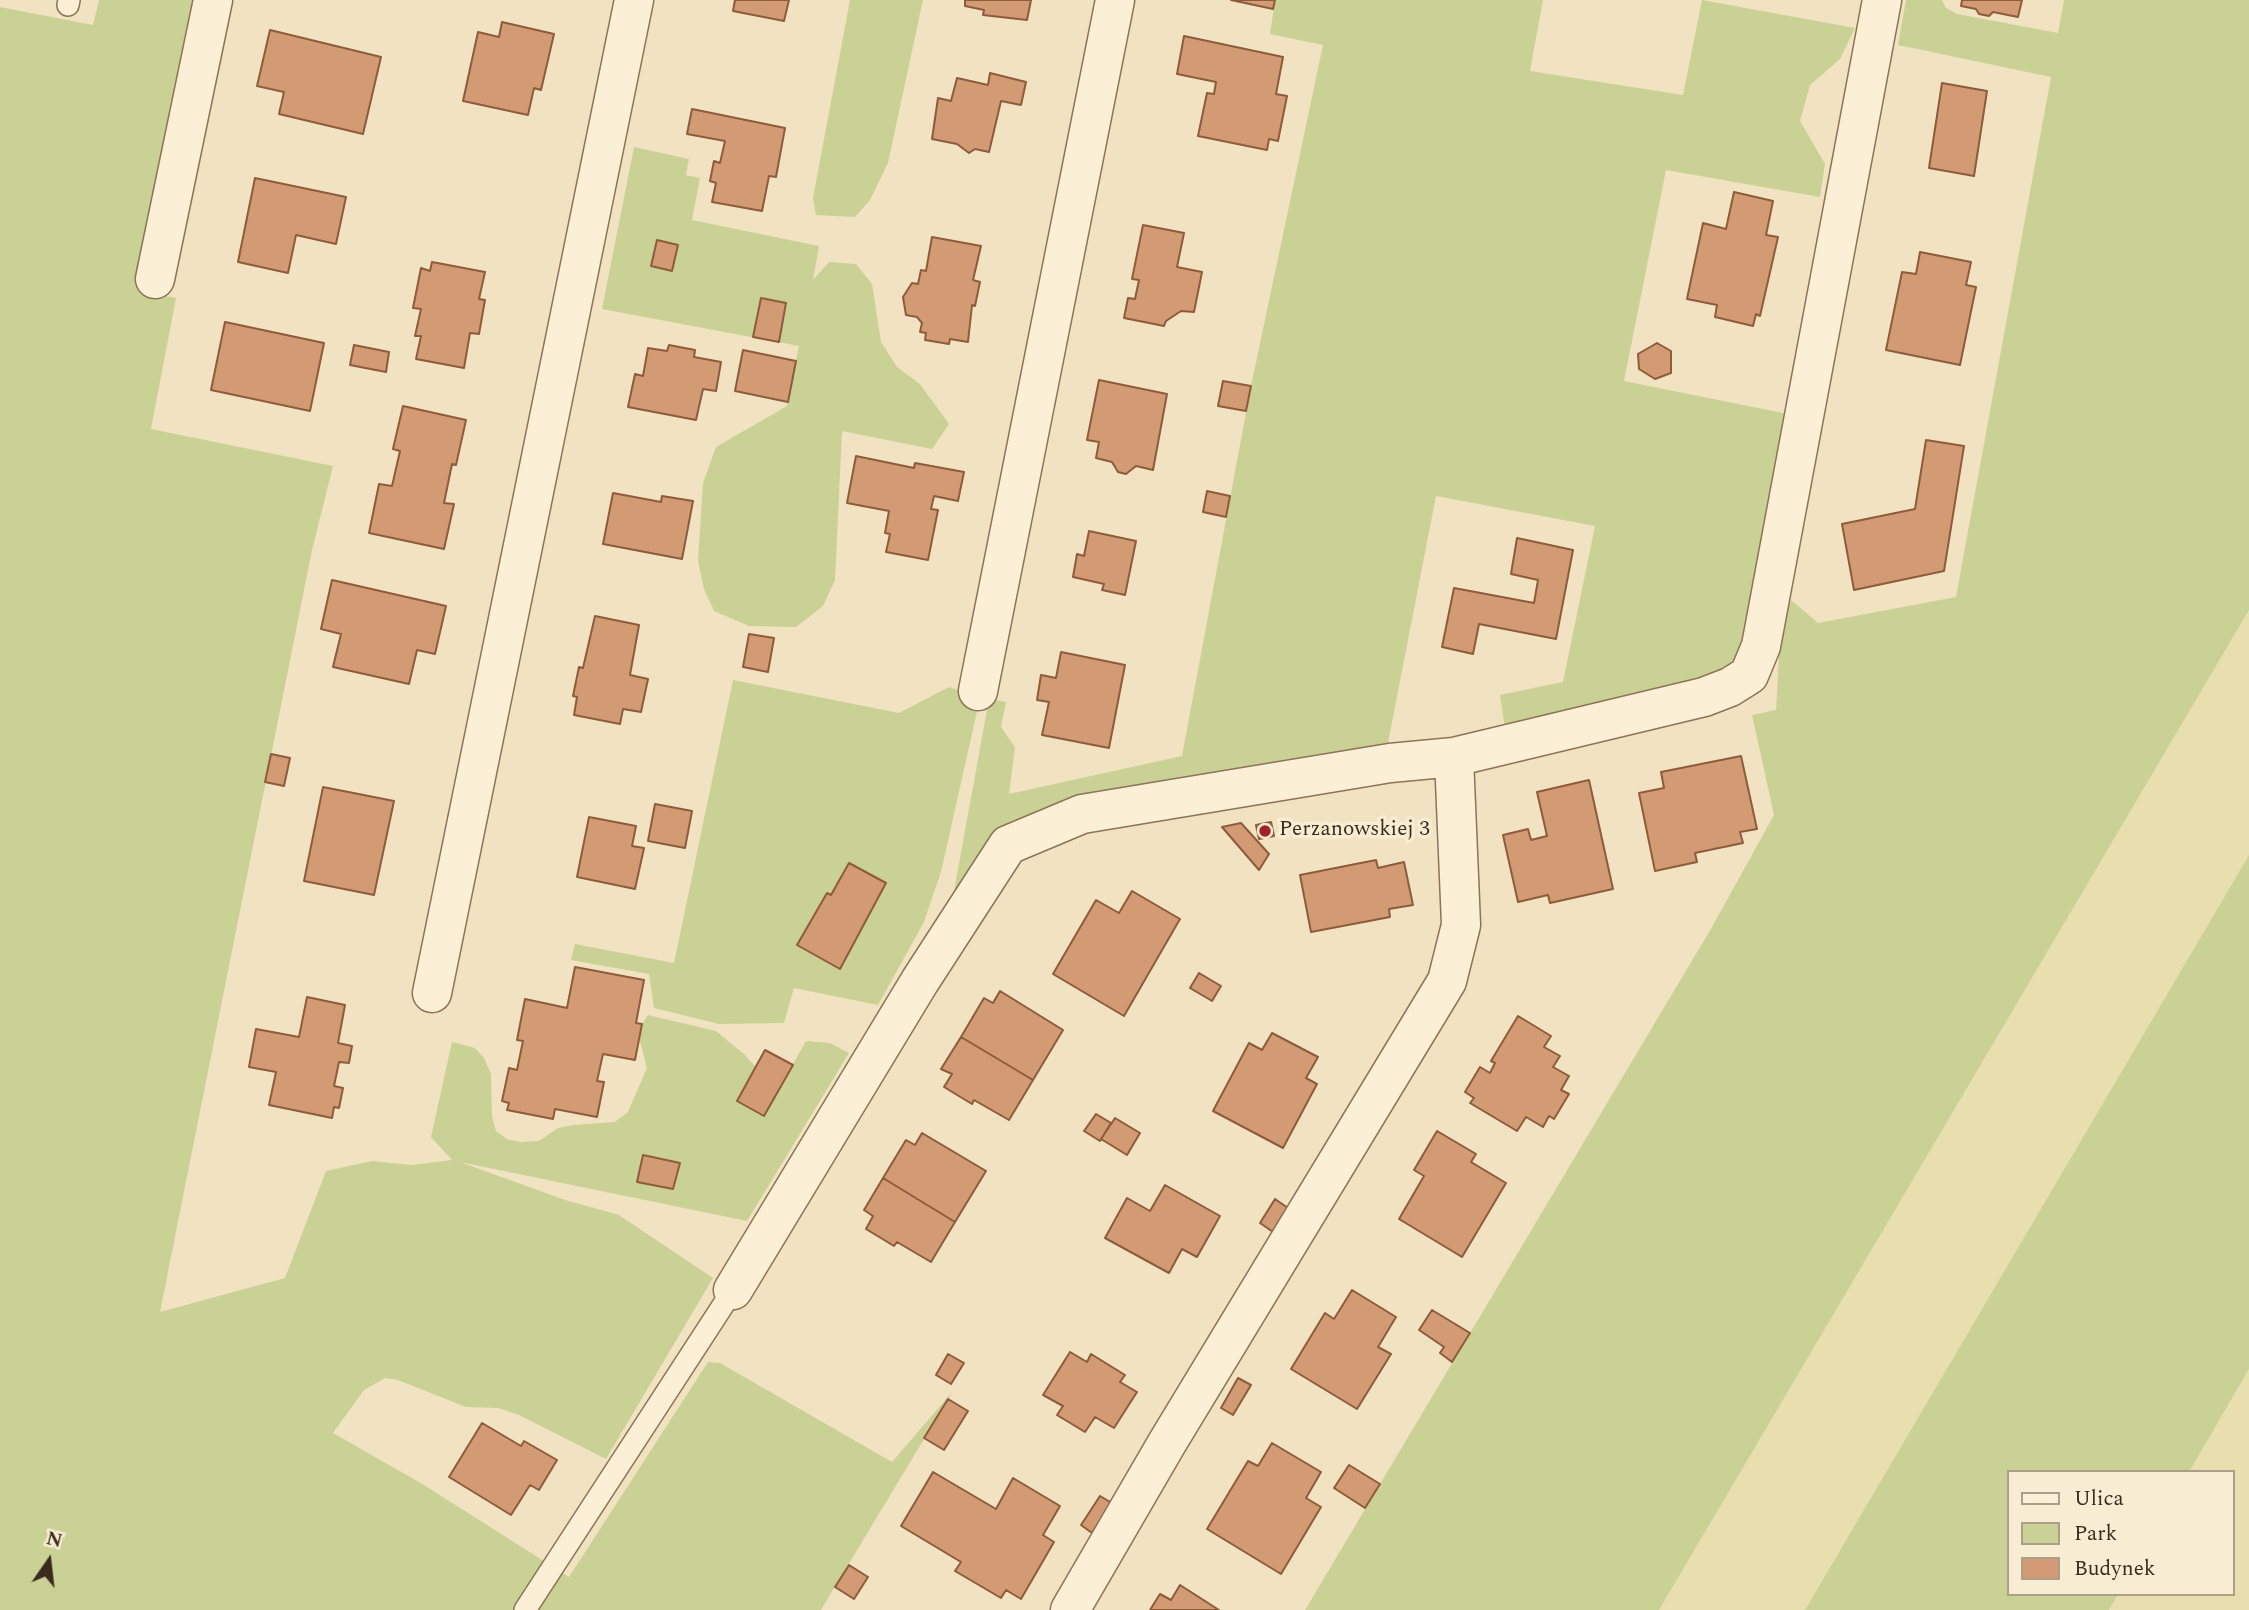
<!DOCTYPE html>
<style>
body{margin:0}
#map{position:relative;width:2249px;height:1610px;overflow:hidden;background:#f1e3c1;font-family:Spectral,serif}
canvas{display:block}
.legend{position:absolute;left:2007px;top:1470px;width:228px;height:126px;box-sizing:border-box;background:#f8edd2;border:2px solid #ac9f8a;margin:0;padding:9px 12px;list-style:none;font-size:21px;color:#3b2b1d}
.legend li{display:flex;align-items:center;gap:14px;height:35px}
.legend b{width:35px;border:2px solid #ac9f8a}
.north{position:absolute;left:14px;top:1526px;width:70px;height:70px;-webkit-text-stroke:5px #f8edd2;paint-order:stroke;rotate:14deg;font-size:19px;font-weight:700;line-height:28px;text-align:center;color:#3b2b1d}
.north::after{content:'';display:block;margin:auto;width:24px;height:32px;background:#3b2b1d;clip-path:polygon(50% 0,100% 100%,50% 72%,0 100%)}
</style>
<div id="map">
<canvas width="2249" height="1610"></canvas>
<ul class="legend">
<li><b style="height:9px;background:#fbf0d5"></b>Ulica</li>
<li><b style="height:19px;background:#cad194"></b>Park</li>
<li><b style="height:19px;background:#d39b74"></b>Budynek</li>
</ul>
<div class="north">N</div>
</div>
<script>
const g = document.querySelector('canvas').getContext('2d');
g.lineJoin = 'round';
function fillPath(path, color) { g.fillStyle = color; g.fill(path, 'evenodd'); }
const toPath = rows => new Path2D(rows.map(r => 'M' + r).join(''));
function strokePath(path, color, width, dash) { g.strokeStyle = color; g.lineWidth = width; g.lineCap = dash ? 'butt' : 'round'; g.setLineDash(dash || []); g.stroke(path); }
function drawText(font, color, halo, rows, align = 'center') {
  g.font = font + ' Spectral,serif'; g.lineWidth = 7; g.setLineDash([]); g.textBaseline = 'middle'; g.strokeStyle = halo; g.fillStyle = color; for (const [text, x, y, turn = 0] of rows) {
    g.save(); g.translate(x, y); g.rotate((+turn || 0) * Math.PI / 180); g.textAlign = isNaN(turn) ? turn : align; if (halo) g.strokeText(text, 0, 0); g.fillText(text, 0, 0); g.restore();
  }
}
fillPath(toPath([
 [2249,610,2249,855,1805,1610,1659,1610],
 [2249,1369,2249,1610,2109,1610,2118,1594,2233,1594,2233,1472,2189,1472]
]), '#e8deae');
fillPath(toPath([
 [99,0,201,0,143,292,176,298,151,429,333,466,312,550,160,1312,285,1278,326,1171,372,1161,412,1165,452,1160,431,1137,452,1042,475,1048,484,1058,491,1074,492,1116,496,1131,507,1139,520,1142,539,1141,558,1128,574,1125,615,1122,628,1112,647,1068,639,1037,642,1024,648,1015,716,1031,745,1055,756,1067,737,1101,764,1116,806,1041,830,1043,849,1053,747,1221,460,1162,565,1200,619,1215,713,1278,606,1459,519,1415,498,1408,466,1407,398,1380,385,1378,364,1390,333,1433,424,1485,569,1577,708,1362,720,1363,892,1462,953,1391,821,1610,0,1610,0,7,93,25],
 [850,0,923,0,888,163,870,200,855,217,816,215,813,198],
 [1275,0,1543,0,1530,71,1683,95,1702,0,1855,28,1840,59,1810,85,1800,121,1825,164,1820,197,1666,170,1624,381,1793,415,1741,652,1730,668,1713,678,1505,729,1500,695,1563,682,1595,526,1436,496,1387,748,1031,815,1011,822,998,832,954,891,989,699,1006,702,1001,727,1015,747,1009,794,1182,756,1251,386,1323,45,1270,34],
 [1906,0,1942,0,1946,8,1957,14,2058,33,2064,0,2249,0,2249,610,1659,1610,1305,1610,1712,927,1774,815,1752,715,1776,710,1780,636,1791,600,1818,623,1956,597,2051,77,1898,45],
 [634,147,689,159,686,175,700,178,692,220,819,246,813,280,829,262,856,264,872,284,881,342,897,367,920,384,949,424,932,449,842,431,835,580,823,606,796,627,749,626,714,611,704,589,698,561,703,483,716,447,787,406,799,346,602,309],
 [733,680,899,713,949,687,980,698,941,872,924,922,878,1005,794,988,784,1023,719,1024,654,1008,649,974,571,960,575,944,674,963],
 [2249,855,2249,1369,2189,1472,2009,1472,2009,1594,2118,1594,2109,1610,1805,1610]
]), '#cad194');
const building = toPath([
 [735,0,789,0,784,21,733,11,735,0],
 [965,0,1031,0,1027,20,983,15,984,10,965,6,965,0],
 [1231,0,1275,0,1273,9,1231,0],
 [1962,0,2022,0,2018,17,1993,12,1989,16,1979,14,1976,9,1961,6,1962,0],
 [502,22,554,34,541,90,534,88,528,115,463,101,478,32,499,37,502,22],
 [270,30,381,57,363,134,279,114,284,92,257,86,270,30],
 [1184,36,1283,57,1276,94,1287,96,1278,141,1269,139,1267,150,1198,136,1207,93,1214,94,1216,82,1177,74,1184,36],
 [990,73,1026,82,1021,105,1001,101,989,152,975,149,969,153,957,144,932,139,938,98,951,101,957,78,988,85,990,73],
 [1942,83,1987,91,1974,176,1929,168,1942,83],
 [692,109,785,128,776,177,769,176,762,211,712,202,716,183,710,181,714,161,720,163,725,141,687,134,692,109],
 [255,178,346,197,336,244,296,235,288,273,238,262,255,178],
 [1734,192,1773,201,1766,235,1778,237,1760,316,1756,314,1753,326,1715,317,1717,305,1687,299,1703,223,1726,229,1734,192],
 [1143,225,1184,233,1177,267,1202,272,1194,312,1181,311,1166,321,1164,326,1124,318,1128,298,1135,299,1139,280,1132,279,1143,225],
 [932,237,981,246,973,280,980,282,975,306,972,305,968,342,950,339,949,344,925,340,926,333,920,332,922,323,917,317,906,315,903,297,912,283,918,284,921,270,926,271,932,237],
 [657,240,678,245,672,271,651,266,657,240],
 [1920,252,1971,262,1966,285,1976,287,1960,365,1886,350,1902,272,1916,274,1920,252],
 [432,262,485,272,479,299,485,300,479,334,470,333,464,368,416,359,421,336,415,336,421,309,413,308,421,268,430,271,432,262],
 [761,298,786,303,779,342,753,337,761,298],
 [225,322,324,343,310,411,211,390,225,322],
 [1657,343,1671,351,1671,373,1655,379,1639,369,1638,354,1657,343],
 [354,345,389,352,386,372,350,365,354,345],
 [669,345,695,350,694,357,721,362,716,391,703,389,696,420,628,407,635,374,643,376,648,348,667,351,669,345],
 [743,350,796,361,788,402,735,391,743,350],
 [1099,380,1167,394,1153,470,1136,466,1126,474,1118,472,1112,462,1096,458,1099,442,1087,440,1099,380],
 [1223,381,1251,386,1246,411,1218,406,1223,381],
 [403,406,466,420,456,465,452,464,444,503,454,504,444,549,369,533,379,484,392,486,400,451,393,449,403,406],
 [1926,440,1964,446,1944,571,1854,590,1842,524,1915,509,1926,440],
 [856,456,914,468,915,463,964,472,958,501,934,496,931,509,938,510,928,560,886,552,890,534,885,533,889,511,847,503,856,456],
 [1207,491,1230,496,1226,517,1203,512,1207,491],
 [613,493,661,502,662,496,693,501,682,559,603,544,613,493],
 [1089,531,1136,541,1125,595,1102,590,1104,584,1073,577,1077,554,1084,556,1089,531],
 [1517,538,1573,550,1556,639,1479,624,1473,654,1442,647,1454,588,1534,603,1538,580,1511,574,1517,538],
 [332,580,446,606,435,654,417,650,409,684,333,667,341,634,321,629,332,580],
 [595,616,639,625,630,675,648,679,641,712,623,709,620,724,574,715,577,697,573,696,579,667,583,668,595,616],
 [749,634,774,638,768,672,743,667,749,634],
 [1061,652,1125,665,1109,748,1042,735,1049,702,1037,700,1041,675,1056,678,1061,652],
 [271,754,290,758,284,786,265,782,271,754],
 [1741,756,1757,829,1740,832,1743,843,1695,853,1697,862,1655,871,1639,793,1664,788,1661,772,1741,756],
 [1589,780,1613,889,1550,903,1548,895,1518,902,1503,835,1528,829,1531,840,1547,836,1537,792,1589,780],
 [323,787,394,801,374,895,304,881,323,787],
 [655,804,692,811,685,848,648,841,655,804],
 [589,817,636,826,632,846,644,848,635,889,577,877,589,817],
 [1271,822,1274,836,1259,839,1256,825,1271,822],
 [1241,823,1269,854,1259,870,1222,827,1241,823],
 [1376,860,1378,868,1404,862,1413,905,1389,909,1390,917,1311,932,1300,875,1376,860],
 [849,863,886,883,840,969,797,945,827,893,831,895,849,863],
 [1132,891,1180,919,1124,1016,1053,974,1096,900,1119,913,1132,891],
 [575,967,644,980,636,1023,642,1024,635,1060,603,1054,597,1081,604,1082,597,1117,555,1109,553,1119,507,1110,509,1103,502,1101,509,1068,517,1070,523,1041,517,1040,525,999,567,1008,575,967],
 [1199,973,1221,986,1212,1001,1190,988,1199,973],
 [1000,991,1063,1030,1033,1080,961,1037,984,998,993,1003,1000,991],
 [307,997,345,1005,338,1043,352,1046,349,1063,339,1062,334,1086,343,1088,339,1108,334,1107,332,1118,269,1105,276,1072,249,1067,256,1029,299,1037,307,997],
 [1518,1016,1551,1036,1544,1047,1560,1056,1553,1067,1569,1076,1561,1090,1569,1094,1554,1119,1549,1116,1543,1127,1526,1117,1517,1131,1470,1103,1474,1098,1465,1092,1480,1067,1490,1073,1495,1063,1491,1061,1518,1016],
 [1272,1033,1318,1057,1306,1078,1317,1084,1283,1148,1213,1111,1249,1043,1262,1050,1272,1033],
 [961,1037,1033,1080,1009,1120,974,1100,972,1104,944,1087,952,1074,941,1069,961,1037],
 [765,1050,793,1065,764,1116,737,1101,765,1050],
 [1096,1114,1111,1123,1100,1141,1084,1131,1096,1114],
 [1115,1118,1140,1133,1127,1155,1101,1139,1115,1118],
 [1437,1131,1476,1154,1471,1162,1506,1183,1462,1257,1399,1219,1424,1176,1414,1170,1437,1131],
 [922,1133,986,1171,955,1222,883,1178,906,1140,915,1145,922,1133],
 [643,1155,680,1163,673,1189,637,1182,643,1155],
 [883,1178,955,1222,931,1262,897,1242,894,1246,866,1229,873,1216,864,1210,883,1178],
 [1165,1185,1220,1216,1197,1257,1182,1249,1169,1273,1105,1238,1127,1198,1150,1211,1165,1185],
 [1275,1199,1288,1208,1273,1232,1260,1223,1275,1199],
 [1352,1290,1396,1317,1378,1347,1391,1354,1357,1409,1291,1369,1325,1313,1334,1319,1352,1290],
 [1432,1310,1470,1333,1452,1362,1440,1353,1444,1347,1419,1330,1432,1310],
 [1070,1352,1087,1362,1091,1354,1125,1375,1120,1382,1137,1392,1114,1428,1095,1417,1085,1432,1057,1415,1063,1406,1043,1395,1070,1352],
 [948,1354,964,1363,951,1384,936,1375,948,1354],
 [1238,1378,1251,1385,1233,1415,1221,1408,1238,1378],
 [948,1399,968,1411,944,1450,924,1438,948,1399],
 [482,1423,521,1446,524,1441,557,1460,539,1490,530,1485,511,1515,449,1477,482,1423],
 [1272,1443,1321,1472,1306,1498,1321,1507,1281,1574,1207,1529,1248,1461,1258,1466,1272,1443],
 [1349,1465,1380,1484,1365,1508,1334,1488,1349,1465],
 [933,1472,996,1509,1013,1478,1060,1506,1043,1535,1054,1542,1021,1599,1006,1590,1001,1598,955,1571,961,1562,901,1526,933,1472],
 [1100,1496,1112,1503,1092,1533,1081,1525,1100,1496],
 [849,1565,868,1577,854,1599,835,1587,849,1565],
 [1180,1585,1219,1610,1150,1610,1160,1594,1171,1600,1180,1585]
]);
fillPath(building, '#d39b74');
strokePath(building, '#8e5b3b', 2);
const lane = toPath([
 [68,5,69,0],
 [525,1610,733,1290]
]);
const street = toPath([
 [155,279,213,0],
 [978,691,1115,0],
 [432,993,634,0],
 [733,1290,920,981,1008,845,1082,814,1390,763,1454,757,1704,697,1730,687,1749,675,1761,646,1882,0],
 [1070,1610,1167,1443,1447,981,1461,925,1454,757]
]);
strokePath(lane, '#8d7357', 24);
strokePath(street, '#8d7357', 41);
strokePath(lane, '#fbf0d5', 21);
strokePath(street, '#fbf0d5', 38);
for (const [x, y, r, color] of [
 [1265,831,7,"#a12224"]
]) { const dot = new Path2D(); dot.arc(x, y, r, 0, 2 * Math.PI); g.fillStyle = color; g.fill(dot); strokePath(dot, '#f8edd2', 2.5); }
drawText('21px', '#3b2b1d', '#f8edd2', [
 ["Perzanowskiej 3",1279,831]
], 'left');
</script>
